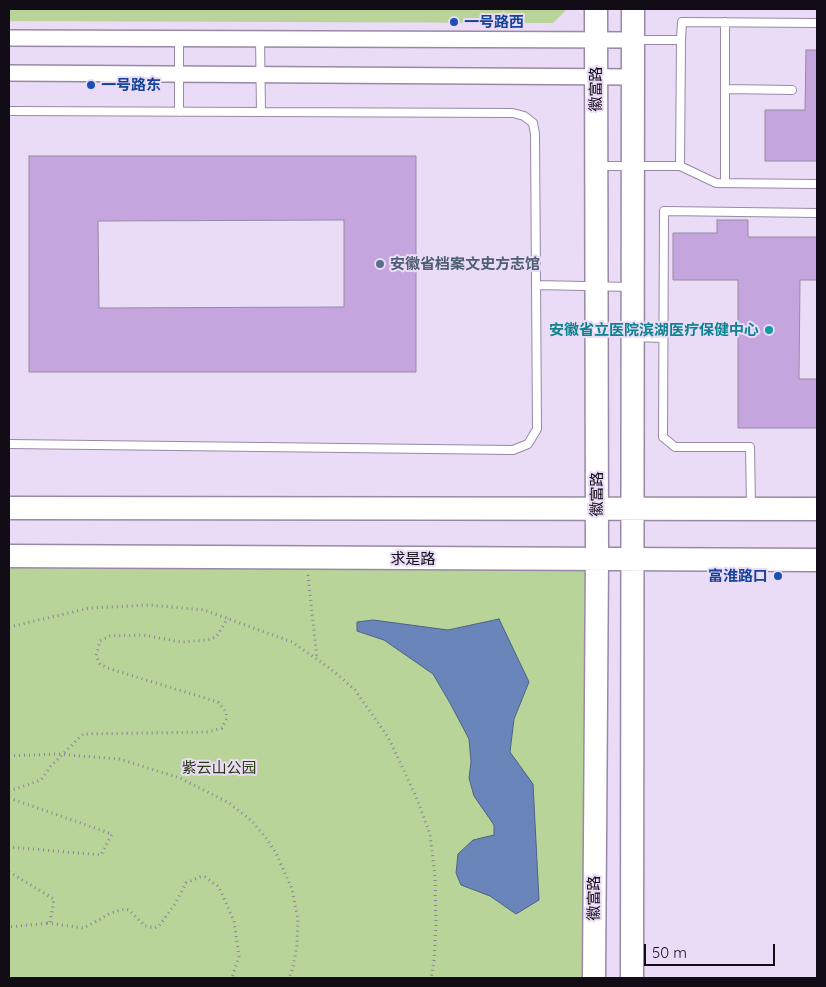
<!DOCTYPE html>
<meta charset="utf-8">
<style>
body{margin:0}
#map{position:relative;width:826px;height:987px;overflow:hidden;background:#eadbf7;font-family:Quicksand,sans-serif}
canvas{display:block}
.frame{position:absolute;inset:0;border:10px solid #110c15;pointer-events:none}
.scale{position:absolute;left:644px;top:944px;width:131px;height:22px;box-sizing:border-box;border:2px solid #110c15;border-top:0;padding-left:6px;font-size:15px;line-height:18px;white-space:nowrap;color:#110c15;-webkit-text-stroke:4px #eadbf7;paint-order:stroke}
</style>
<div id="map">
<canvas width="826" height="987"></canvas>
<div class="frame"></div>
<div class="scale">50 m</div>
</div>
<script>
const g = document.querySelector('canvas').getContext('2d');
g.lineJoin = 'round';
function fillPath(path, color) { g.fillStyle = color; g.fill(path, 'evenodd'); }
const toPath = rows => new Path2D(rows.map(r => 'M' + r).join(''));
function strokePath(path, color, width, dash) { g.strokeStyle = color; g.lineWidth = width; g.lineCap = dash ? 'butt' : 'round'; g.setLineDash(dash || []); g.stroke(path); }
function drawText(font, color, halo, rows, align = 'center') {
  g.font = font + ' Quicksand,"Noto Sans SC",sans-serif'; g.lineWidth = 4; g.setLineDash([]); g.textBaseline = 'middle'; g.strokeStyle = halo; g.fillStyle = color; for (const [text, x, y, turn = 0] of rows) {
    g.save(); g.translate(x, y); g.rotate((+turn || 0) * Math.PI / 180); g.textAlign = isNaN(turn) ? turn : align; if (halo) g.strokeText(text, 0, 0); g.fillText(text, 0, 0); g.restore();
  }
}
fillPath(toPath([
 [9,9,567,9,553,23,9,21],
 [9,556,597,559,594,978,9,978]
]), '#b8d499');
const water = toPath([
 [499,619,529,682,514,719,510,752,533,784,539,900,516,914,490,896,461,885,456,873,458,854,473,840,494,835,494,825,474,796,469,778,471,762,469,739,450,703,433,674,384,640,357,631,357,622,373,620,448,630,499,619]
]);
fillPath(water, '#6a85ba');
strokePath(water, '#4f6188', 1);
const building = toPath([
 [806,50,817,50,817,161,765,161,765,110,805,110,806,50],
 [29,156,416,156,416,372,29,372,29,156],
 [344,220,344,307,99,308,98,221,344,220],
 [717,220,748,220,748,237,817,237,817,280,800,280,799,379,817,379,817,428,738,428,738,280,673,280,673,233,717,233,717,220]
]);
fillPath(building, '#c4a5de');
strokePath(building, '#978aa4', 1);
const lane = toPath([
 [179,38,179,112],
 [260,38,261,112],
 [681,40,682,22,817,23],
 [725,89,792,90],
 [9,111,513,113,524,116,533,123,535,134,537,429,528,444,513,450,9,444],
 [598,166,680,166,681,40,636,40],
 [680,166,716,183,817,184],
 [725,183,725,22],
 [536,285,631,287],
 [634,337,663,338],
 [751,507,750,447,675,447,663,437,664,211,817,213]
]);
const street = toPath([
 [9,38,632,40],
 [9,73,632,77]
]);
const secondary = toPath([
 [9,508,817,509],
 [9,556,817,560],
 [594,978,597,559,596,9],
 [632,978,633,9]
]);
strokePath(lane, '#988aa4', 10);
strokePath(street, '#988aa4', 18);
strokePath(secondary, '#988aa4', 25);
strokePath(toPath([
 [308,575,317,659],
 [9,627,90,608,149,605,204,610,292,642,331,669,355,690,388,737,415,794,430,834,435,877,436,924,434,960,431,978],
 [9,756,56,754,119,759,180,778,229,803,252,821,266,838,276,853,292,889,298,920,297,945,293,967,289,978],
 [9,791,41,780,50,767,83,734,208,732,222,728,227,718,226,712,218,702,107,668,100,664,96,656,100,641,110,636,143,635,182,642,208,640,216,637,228,618],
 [9,798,112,834,101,855,9,847],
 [9,872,54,899,50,923,9,927],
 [47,923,84,928,111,913,125,909,129,910,145,926,155,928,159,926,175,904,186,883,200,877,205,877,219,887,234,921,239,956,232,978]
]), '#8d8296', 3, [1, 4]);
strokePath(lane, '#fff', 8);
strokePath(street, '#fff', 15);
strokePath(secondary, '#fff', 22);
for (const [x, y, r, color] of [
 [454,22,5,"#1a4fb4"],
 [91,85,5,"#1a4fb4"],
 [380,264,5,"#5c6f8a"],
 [769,330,5,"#0f9aa8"],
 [778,576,5,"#1a4fb4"]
]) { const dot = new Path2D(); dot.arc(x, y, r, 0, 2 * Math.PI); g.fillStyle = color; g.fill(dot); strokePath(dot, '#eadbf7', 2); }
drawText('bold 15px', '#164399', '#eadbf7', [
 ["一号路西",464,22],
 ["一号路东",101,85],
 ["富淮路口",768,576,"right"]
], 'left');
drawText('15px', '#110c15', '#eadbf7', [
 ["徽富路",596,89,-90],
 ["徽富路",597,494,-90],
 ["求是路",413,559],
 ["徽富路",594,898,-90]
]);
drawText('bold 15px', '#4e5e75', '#eadbf7', [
 ["安徽省档案文史方志馆",390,264]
], 'left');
drawText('bold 15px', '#0d838f', '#eadbf7', [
 ["安徽省立医院滨湖医疗保健中心",759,330]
], 'right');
drawText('15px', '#283a0f', '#eadbf7', [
 ["紫云山公园",219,768]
]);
</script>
